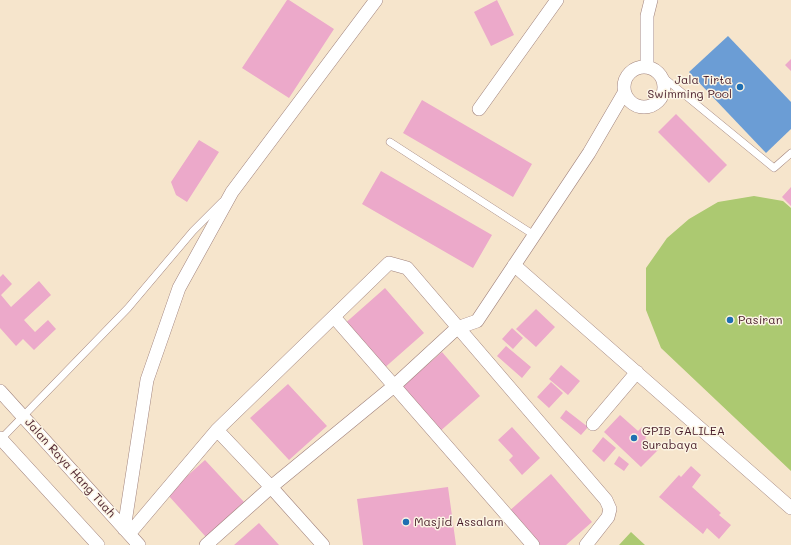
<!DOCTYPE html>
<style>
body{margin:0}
canvas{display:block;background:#f6e5cc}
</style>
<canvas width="791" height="545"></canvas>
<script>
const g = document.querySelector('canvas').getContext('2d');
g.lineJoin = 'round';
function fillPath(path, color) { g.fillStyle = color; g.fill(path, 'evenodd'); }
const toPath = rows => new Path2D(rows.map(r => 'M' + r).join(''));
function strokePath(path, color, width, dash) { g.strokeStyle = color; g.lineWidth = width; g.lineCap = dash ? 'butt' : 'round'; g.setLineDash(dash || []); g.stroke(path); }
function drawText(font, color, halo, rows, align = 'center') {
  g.font = font + ' Mali,sans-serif'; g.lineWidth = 3; g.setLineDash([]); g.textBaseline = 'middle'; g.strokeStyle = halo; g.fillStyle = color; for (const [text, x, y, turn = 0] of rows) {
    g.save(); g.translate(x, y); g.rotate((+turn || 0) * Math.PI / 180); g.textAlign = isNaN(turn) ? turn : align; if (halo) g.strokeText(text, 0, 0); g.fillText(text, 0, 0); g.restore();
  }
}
fillPath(toPath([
 [754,196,783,201,791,208,791,471,661,348,646,310,646,268,667,238,689,219,718,202],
 [631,532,645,545,619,545]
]), '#acc971');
fillPath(toPath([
 [728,36,791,102,791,129,766,153,689,72]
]), '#6b9dd5');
fillPath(toPath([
 [287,0,289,0,334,29,289,98,242,68],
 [497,0,514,35,491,46,474,12],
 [791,59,791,71,785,65],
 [422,100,532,164,513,197,403,133],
 [676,114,727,165,709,183,658,132],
 [199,140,219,152,187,202,176,195,171,182],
 [381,171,492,235,473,268,362,204],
 [791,187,791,206,782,197],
 [3,274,12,284,1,295,11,307,39,281,51,295,24,320,35,332,48,320,56,329,34,350,23,339,16,346,0,328,0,277],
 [385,288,424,333,382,370,342,326],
 [536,309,555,327,536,347,516,329],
 [512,328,523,338,513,349,502,339],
 [506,346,531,367,522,378,497,356],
 [442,352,480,396,438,433,399,389],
 [561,365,580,381,568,395,549,379],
 [551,382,563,393,549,408,537,397],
 [288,384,327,426,289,460,250,418],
 [566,410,588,427,581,435,560,418],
 [620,415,638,431,642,427,649,434,645,438,658,450,641,467,604,432],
 [512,427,540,458,522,475,509,460,513,456,498,440],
 [603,437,616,448,604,462,592,451],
 [619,456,629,464,624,471,614,464],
 [205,460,244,502,206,537,167,494],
 [691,466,701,475,692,487,721,513,719,515,731,525,719,539,707,528,703,534,659,497,679,475,681,477],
 [551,474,592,522,566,545,537,545,508,512],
 [448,487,456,545,363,545,357,499],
 [259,523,279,545,234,545]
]), '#eca9ca');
const service = toPath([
 [663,77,774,168,791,153],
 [390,142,534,235],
 [1,439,128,308,193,231,222,202]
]);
const minor = toPath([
 [647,66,647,16,651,0],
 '624 87a20 20 0 1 1 40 0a20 20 0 1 1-40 0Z',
 [479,109,557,0],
 [514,265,791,508],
 [334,317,533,545],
 [0,391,139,545],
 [593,424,637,372],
 [0,438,98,545],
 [124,529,147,380,179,288,232,192,376,0],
 [129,534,217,430,389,263,407,268,606,500,610,509,608,517,586,545],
 [206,545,271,487,217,430],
 [323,545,271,487,394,386,457,328,477,321,589,153,624,93]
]);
strokePath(service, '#a0827c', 8);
strokePath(minor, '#a0827c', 14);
strokePath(service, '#fff', 7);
strokePath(minor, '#fff', 13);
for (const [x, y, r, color] of [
 [740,87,4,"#1f6fb2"],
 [730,320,4,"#1f6fb2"],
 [634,438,4,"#1f6fb2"],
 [406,522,4,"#1f6fb2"]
]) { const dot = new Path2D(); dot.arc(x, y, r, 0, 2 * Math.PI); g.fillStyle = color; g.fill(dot); strokePath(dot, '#fcf5e5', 1.5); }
drawText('12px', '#4a1f2b', '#fcf5e5', [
 ["Jala Tirta",732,80,"right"],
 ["Swimming Pool",732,94,"right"],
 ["Pasiran",738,320],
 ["GPIB GALILEA",642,431],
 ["Surabaya",642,445],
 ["Masjid Assalam",414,522]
], 'left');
drawText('12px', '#4a1f2b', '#fcf5e5', [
 ["Jalan Raya Hang Tuah",70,468,48]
]);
</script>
